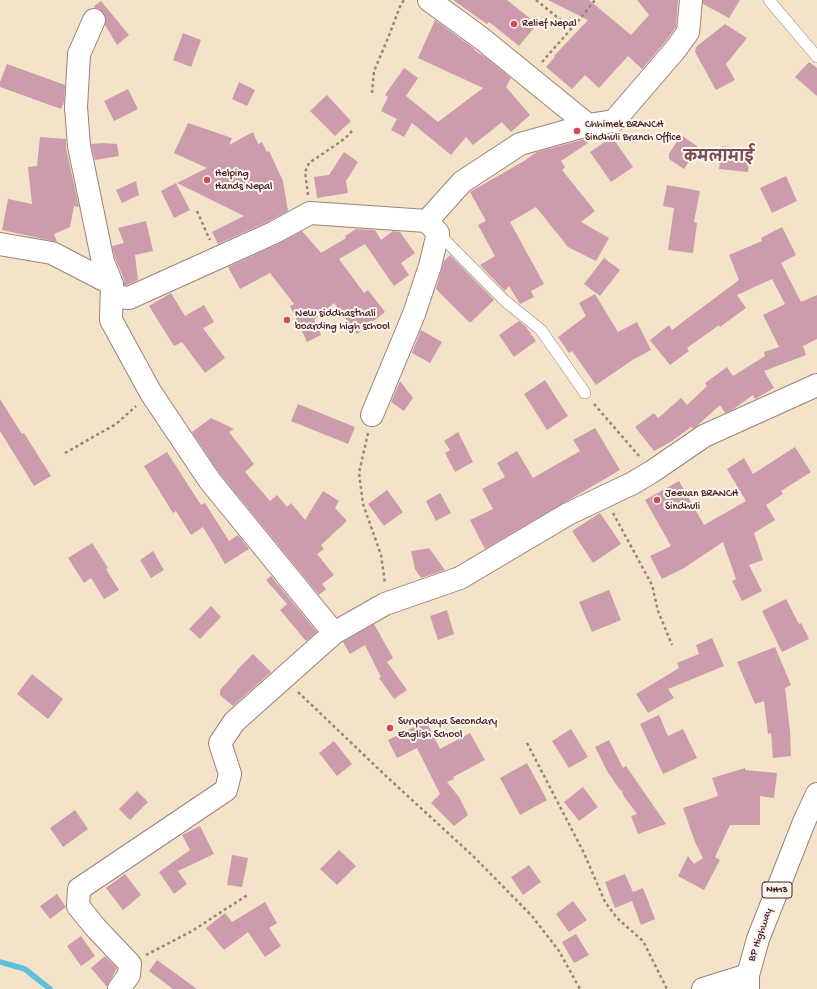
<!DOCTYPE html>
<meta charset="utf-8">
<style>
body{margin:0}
canvas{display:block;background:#f3e3c8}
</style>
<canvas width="817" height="989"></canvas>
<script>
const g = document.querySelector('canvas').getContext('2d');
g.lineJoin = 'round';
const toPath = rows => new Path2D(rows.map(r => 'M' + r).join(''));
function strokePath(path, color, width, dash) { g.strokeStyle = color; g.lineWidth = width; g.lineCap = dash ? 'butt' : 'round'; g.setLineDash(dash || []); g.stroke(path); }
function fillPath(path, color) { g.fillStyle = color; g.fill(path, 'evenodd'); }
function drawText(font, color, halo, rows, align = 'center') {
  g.font = font + ' "Gochi Hand","Playpen Sans Deva",sans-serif'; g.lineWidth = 4; g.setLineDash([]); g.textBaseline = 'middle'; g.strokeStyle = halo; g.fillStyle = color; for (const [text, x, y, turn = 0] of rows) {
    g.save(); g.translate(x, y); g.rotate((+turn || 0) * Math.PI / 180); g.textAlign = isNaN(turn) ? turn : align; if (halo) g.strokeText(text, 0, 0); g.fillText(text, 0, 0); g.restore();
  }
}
strokePath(toPath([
 [0,962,25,969,50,989]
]), '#5ec0dc', 5.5);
fillPath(toPath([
 [453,0,507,0,537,24,519,46,489,22,487,24],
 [548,0,589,0,631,35,649,15,637,0,678,0,676,27,665,42,642,69,628,56,599,88,585,75,572,89,546,67,555,57,554,56,588,20],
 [703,0,740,0,729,18,703,4],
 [101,1,129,35,117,45,105,25,106,19,104,13,99,9,95,8,94,6],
 [435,20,473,48,475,49,474,50,485,57,511,78,506,87,530,115,511,132,502,122,473,145,466,137,451,155,412,123,404,137,391,130,397,119,381,111,388,97,385,95,404,68,418,78,406,96,438,122,483,88,418,58],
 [725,24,747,38,726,64,735,80,716,90,695,52,696,47],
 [183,33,201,40,191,67,173,60],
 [809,62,817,68,817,96,795,77],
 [7,64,65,85,64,102,61,109,0,87,0,82],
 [239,82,255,90,247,106,232,99],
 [128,89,138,109,114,121,104,101],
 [327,95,351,121,335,136,310,111],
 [188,123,232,138,229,145,253,132,258,144,262,142,267,152,269,151,283,181,288,211,267,222,218,244,212,232,244,216,177,183,207,168,174,153],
 [681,135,698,147,684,169,669,159,669,154],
 [40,137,66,139,66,148,79,207,74,206,70,227,54,234,57,242,2,230,8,199,32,204,28,167,37,166],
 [612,137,633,167,611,182,590,152],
 [585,139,588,143,561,161,565,167,562,170,595,211,581,222,609,238,596,261,568,247,536,207,510,222,544,284,531,291,534,297,520,304,509,286,505,291,480,265,495,256,478,225,486,221,470,192,524,161,537,152],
 [103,143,117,144,119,156,95,160,91,144],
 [722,146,750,149,748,172,719,169],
 [344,152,358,162,346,181,348,193,317,198,314,177,329,175],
 [786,176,797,201,772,213,760,188],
 [136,181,139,195,122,203,116,190],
 [176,183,190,210,174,218,161,191],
 [667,185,700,191,694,222,697,223,693,253,668,250,674,208,663,206],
 [146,221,153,251,135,255,138,280,127,285,124,285,124,279,115,258,112,246,124,243,118,228],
 [782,227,796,255,781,263,801,302,817,295,817,339,803,346,806,355,764,371,774,388,755,399,753,395,732,410,725,413,720,405,698,425,693,429,691,427,672,441,654,451,635,427,654,413,658,418,681,398,687,405,707,386,705,383,727,367,733,376,765,356,764,352,779,347,763,315,785,304,772,279,737,295,746,308,720,327,719,325,687,348,689,351,670,365,650,340,669,325,672,330,739,280,729,255,762,241,761,238],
 [356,229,375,230,381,240,393,231,400,232,415,253,401,263,409,275,394,286,365,244,339,259,364,293,368,290,385,312,357,334,334,303,314,320,321,335,307,342,290,306,294,304,270,273,240,289,228,267,278,244,302,231,321,253,346,238,345,236],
 [450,255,494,300,470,323,436,289,444,261],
 [604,258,620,270,600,296,584,284],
 [171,293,185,316,204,305,214,322,203,328,225,358,205,373,182,342,174,346,149,306],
 [595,294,618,332,637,322,651,350,634,359,596,385,572,351,569,353,558,337,586,316,579,303],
 [519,321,526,327,536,341,514,357,499,335],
 [421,330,442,342,430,363,412,353],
 [545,380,568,416,547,430,524,394],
 [400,381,413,398,404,411,391,402],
 [0,399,22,434,24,433,51,476,34,486,0,431],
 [298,404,355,427,348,444,291,421],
 [211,418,234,429,229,432,254,464,245,472,270,501,277,495,287,507,291,503,305,520,323,491,339,501,335,508,347,521,321,545,324,549,317,554,334,575,322,584,326,589,319,595,220,474,192,432],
 [595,428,620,470,485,549,470,520,493,509,482,489,505,477,497,463,517,451,533,478,580,451,573,440],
 [458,432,473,462,455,472,445,453,450,450,444,441],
 [795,447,811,472,781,491,783,494,766,505,775,520,754,533,763,560,749,565,762,591,742,601,732,581,736,579,723,542,684,568,662,579,650,556,671,546,645,500,679,481,704,525,746,501,727,469,744,458,753,474],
 [167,452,201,505,205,503,229,541,238,535,249,549,225,564,203,527,191,535,176,511,173,513,144,466],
 [387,490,403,512,384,526,368,504],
 [440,493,451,513,436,521,426,501],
 [600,513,621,544,593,563,572,531],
 [92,543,108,568,106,569,119,590,104,599,91,578,84,583,68,558],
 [429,548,445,570,421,578,415,569,411,551,425,549],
 [153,551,164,570,151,578,140,560],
 [271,576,317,632,306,641,280,610,287,604,266,580],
 [609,590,621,620,592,632,579,602],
 [786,599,799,624,801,623,809,639,782,652,762,611],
 [211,606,221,617,200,639,189,629],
 [447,610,454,634,438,640,430,616],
 [374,624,393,658,387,662,407,690,394,699,379,678,381,677,365,645,350,654,343,642],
 [712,638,724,666,668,689,674,698,648,713,636,694,679,668,677,663,699,654,696,645],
 [775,647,791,685,785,688,790,731,791,756,773,758,771,733,768,734,764,701,755,704,737,662],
 [253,654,271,672,233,706,220,695,220,690,237,671,237,670],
 [32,674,63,699,48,719,17,694],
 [659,715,668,736,683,729,697,758,663,774,640,724],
 [426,721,440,749,470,733,485,760,453,777,454,779,447,782,459,797,468,815,454,826,431,803,440,794,417,748,397,758,388,740],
 [571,729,588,757,569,768,552,741],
 [609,740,623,768,626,766,666,824,638,834,631,816,637,814,623,795,621,789,620,790,607,771,595,747],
 [334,741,352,764,337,776,319,753],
 [527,763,547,800,520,815,500,778],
 [745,768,745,770,777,773,774,798,760,796,760,825,730,825,715,857,720,860,704,890,678,876,688,856,694,864,703,858,695,842,683,808,718,796,712,778],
 [583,787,598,807,579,821,564,802],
 [137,791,148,802,130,820,119,809],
 [75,810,88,829,63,847,50,828],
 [200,826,214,854,178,871,187,884,174,894,159,872,190,850,182,835],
 [339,850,356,866,337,885,320,869],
 [232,855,248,858,242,887,227,885],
 [529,865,541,882,523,895,511,877],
 [125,874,141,895,123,910,106,888],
 [625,874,633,892,643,888,655,919,641,925,632,901,615,908,605,882],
 [57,894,66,907,50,919,40,906],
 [573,901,587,920,569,932,556,914],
 [265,902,277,923,269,928,281,946,265,957,248,932,224,950,206,928,225,913,232,922],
 [576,934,589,955,574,963,562,942],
 [81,936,95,956,81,966,67,946],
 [105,956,117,968,107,987,91,968],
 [157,960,197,989,173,989,149,971]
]), '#cc9cac');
const service = toPath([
 [769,0,817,57],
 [438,233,505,301,541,330,585,393]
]);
const minor = toPath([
 [429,0,481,38,588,125],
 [94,20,79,54,76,107,79,146,103,262,112,284],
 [0,244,52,253,112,284,111,320,151,393,210,481,334,633],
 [112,296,129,298,273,233,310,213,427,221,462,182,520,144,588,125,614,121,675,50,688,32,691,0],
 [372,415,414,314,430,266,438,233,427,221],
 [119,989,129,975,130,964,95,927,78,906,79,889,226,790,230,774,220,743,234,722,334,633,385,604,460,578,568,514,633,483,653,471,704,436,817,385],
 [703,989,748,975]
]);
const trunk = toPath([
 [748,989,748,975,758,939,804,822,817,794]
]);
strokePath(service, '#9e817a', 12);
strokePath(minor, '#9e817a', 24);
strokePath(trunk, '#9e817a', 24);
strokePath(toPath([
 [536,0,572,29],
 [542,62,579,20,595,0],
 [372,93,374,71,388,38,401,4,404,0],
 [308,195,305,172,309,163,340,142,349,135,353,129],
 [197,211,210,240],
 [594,404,639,456],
 [368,433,359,473,363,504,381,555,385,583],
 [65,453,116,424,136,406],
 [613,513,652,585,658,611,672,645],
 [298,692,387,777,473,856,532,916,559,951,580,989],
 [527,743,584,853,605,902,617,918,643,941,667,989],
 [146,955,192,931,249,894]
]), '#9e817a', 2.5, [3, 3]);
strokePath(service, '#fff', 11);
strokePath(minor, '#fff', 22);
strokePath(trunk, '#fff', 22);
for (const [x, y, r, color] of [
 [514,24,4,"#d1495b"],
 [577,131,4,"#d1495b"],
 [207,180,4,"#d1495b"],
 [287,320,4,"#d1495b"],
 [657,500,4,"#d1495b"],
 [390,728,4,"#d1495b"]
]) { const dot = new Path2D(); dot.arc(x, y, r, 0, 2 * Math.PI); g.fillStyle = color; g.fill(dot); strokePath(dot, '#fbf7ec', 1.5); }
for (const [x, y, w] of [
 [777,890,30]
]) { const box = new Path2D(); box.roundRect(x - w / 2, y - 8, w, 16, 3); g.fillStyle = '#fbf7ec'; g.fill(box); strokePath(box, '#4a1f2b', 1); }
drawText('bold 10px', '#4a1f2b', null, [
 ["NH13",777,890]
]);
drawText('11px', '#4a1f2b', '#fbf7ec', [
 ["Relief Nepal",522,24],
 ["Chhimek BRANCH",585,125],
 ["Sindhuli Branch Office",585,138],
 ["Helping",215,174],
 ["Hands Nepal",215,187],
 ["New siddhasthali",295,314],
 ["boarding high school",295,327],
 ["Jeevan BRANCH",665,494],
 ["Sindhuli",665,507],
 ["Suryodaya Secondary",398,722],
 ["English School",398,735]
], 'left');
drawText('11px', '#4a1f2b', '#fbf7ec', [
 ["BP Highway",761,935,-71]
]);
drawText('bold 15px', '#784b58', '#fbf7ec', [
 ["कमलामाई",719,159]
]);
</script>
